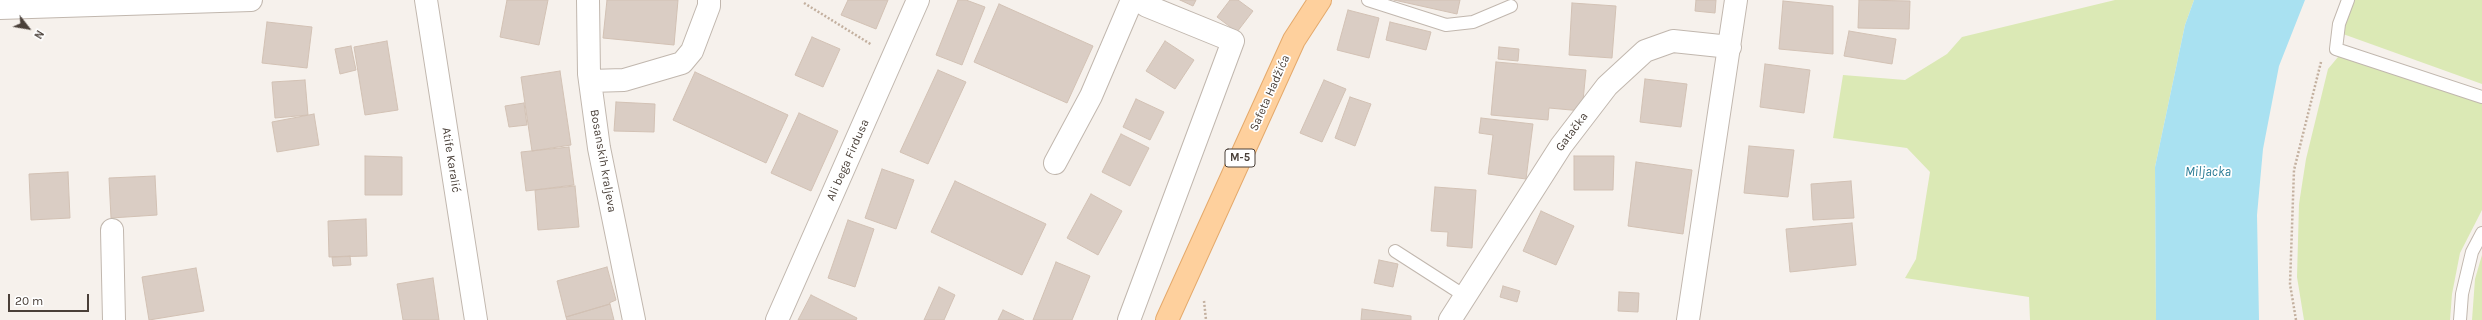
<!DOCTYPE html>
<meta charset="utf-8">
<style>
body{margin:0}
#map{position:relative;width:2482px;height:320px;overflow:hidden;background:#f6f1ec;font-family:Karla,sans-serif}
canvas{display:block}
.north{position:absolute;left:8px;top:8px;width:40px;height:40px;-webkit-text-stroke:3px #fff;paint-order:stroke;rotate:121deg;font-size:11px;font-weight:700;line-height:16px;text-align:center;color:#4a4039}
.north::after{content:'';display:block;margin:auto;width:14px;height:18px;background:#4a4039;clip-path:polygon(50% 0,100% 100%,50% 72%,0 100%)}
.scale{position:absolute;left:8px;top:294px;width:81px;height:18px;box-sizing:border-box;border:2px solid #4a4039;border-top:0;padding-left:5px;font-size:12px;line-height:14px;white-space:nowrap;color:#4a4039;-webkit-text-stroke:3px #fff;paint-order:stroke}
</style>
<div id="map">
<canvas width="2482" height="320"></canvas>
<div class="north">N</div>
<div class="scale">20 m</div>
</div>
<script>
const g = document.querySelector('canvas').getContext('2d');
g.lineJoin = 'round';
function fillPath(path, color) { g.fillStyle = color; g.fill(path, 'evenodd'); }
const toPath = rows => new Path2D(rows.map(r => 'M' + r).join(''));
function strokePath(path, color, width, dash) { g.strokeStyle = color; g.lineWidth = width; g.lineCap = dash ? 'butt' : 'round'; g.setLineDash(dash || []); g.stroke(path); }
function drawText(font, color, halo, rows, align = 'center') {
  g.font = font + ' Karla,sans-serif'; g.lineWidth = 3.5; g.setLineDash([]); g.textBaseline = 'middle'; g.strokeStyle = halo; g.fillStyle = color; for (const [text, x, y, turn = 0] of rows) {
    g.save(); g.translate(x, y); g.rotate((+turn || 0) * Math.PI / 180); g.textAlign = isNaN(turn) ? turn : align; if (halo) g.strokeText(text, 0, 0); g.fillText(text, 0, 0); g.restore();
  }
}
fillPath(toPath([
 [2115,0,2194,0,2185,25,2155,167,2156,320,2030,320,2029,297,1905,278,1916,259,1930,172,1907,148,1833,138,1843,75,1905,80,1947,54,1962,37],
 [2355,0,2482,0,2482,84,2343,34,2343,20],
 [2347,56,2482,102,2482,210,2460,253,2452,294,2450,320,2304,320,2297,277,2299,204,2306,159,2328,69,2338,57],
 [2482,255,2482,320,2472,320,2475,279]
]), '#dbe9b5');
fillPath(toPath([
 [2194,0,2305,0,2279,66,2263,149,2257,215,2259,320,2156,320,2155,167,2185,25]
]), '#a9e1f1');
const building = toPath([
 [507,0,548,0,539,45,500,37,507,0],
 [607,0,678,0,674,45,603,38,607,0],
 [848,0,888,0,876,29,841,15,848,0],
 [958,0,966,0,985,7,962,65,936,55,958,0],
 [1180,0,1196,0,1193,6,1180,0],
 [1230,0,1238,0,1253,11,1237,32,1217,17,1230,0],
 [1394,0,1460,0,1457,14,1394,0],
 [1696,0,1716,0,1715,13,1695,11,1696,0],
 [1859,0,1910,1,1909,29,1858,28,1859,0],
 [1783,1,1833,6,1833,54,1779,49,1783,1],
 [1572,3,1616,6,1612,58,1569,55,1572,3],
 [999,4,1093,46,1067,103,974,62,999,4],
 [1348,10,1379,18,1369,58,1337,50,1348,10],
 [267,22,312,27,307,68,262,63,267,22],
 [1390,22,1431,32,1426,50,1386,40,1390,22],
 [1849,31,1896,39,1892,64,1844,56,1849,31],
 [812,37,840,49,823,87,795,75,812,37],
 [387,41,398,110,365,115,354,47,387,41],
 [1165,41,1194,60,1175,89,1146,71,1165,41],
 [351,46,356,70,340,74,335,49,351,46],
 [1499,47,1519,49,1518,61,1498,59,1499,47],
 [1496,62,1586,70,1582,111,1549,108,1548,120,1491,115,1496,62],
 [1765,64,1810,70,1804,113,1760,107,1765,64],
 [938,70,966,82,928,164,900,152,938,70],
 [560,71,571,145,532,151,521,77,560,71],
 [695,72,788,115,766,163,673,120,695,72],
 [1645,79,1687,84,1681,127,1640,122,1645,79],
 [305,80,308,115,275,118,272,82,305,80],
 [1324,80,1346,89,1322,142,1300,133,1324,80],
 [1350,97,1371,104,1355,146,1335,138,1350,97],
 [1136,99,1164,112,1150,140,1123,127,1136,99],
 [616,102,655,104,654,132,614,131,616,102],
 [524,103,527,125,509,127,505,106,524,103],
 [799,113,838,131,811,191,771,173,799,113],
 [314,114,319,145,277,152,272,122,314,114],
 [1481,118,1533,124,1526,179,1488,174,1493,135,1479,133,1481,118],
 [1121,134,1149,148,1130,186,1102,172,1121,134],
 [1749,146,1794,150,1788,197,1744,193,1749,146],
 [569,147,574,185,526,191,521,152,569,147],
 [365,156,402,157,402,195,365,195,365,156],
 [1574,156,1614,156,1613,190,1574,190,1574,156],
 [1636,162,1692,170,1683,234,1628,226,1636,162],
 [882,169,914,180,896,229,865,218,882,169],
 [68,172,70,218,31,220,29,174,68,172],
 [155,176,157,215,111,218,109,178,155,176],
 [955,181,1046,224,1022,275,931,232,955,181],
 [1851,181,1854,218,1813,220,1811,184,1851,181],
 [575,186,579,227,538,230,535,190,575,186],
 [1435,187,1476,190,1472,248,1447,246,1448,232,1431,231,1435,187],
 [1091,194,1122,211,1098,255,1067,238,1091,194],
 [1541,211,1574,226,1556,265,1523,251,1541,211],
 [366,219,367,256,329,257,328,221,366,219],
 [848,220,874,229,855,287,828,278,848,220],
 [1852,223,1856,265,1790,272,1786,229,1852,223],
 [350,256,351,265,333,266,332,257,350,256],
 [1379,260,1398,264,1393,287,1374,283,1379,260],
 [1056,262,1090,276,1072,320,1033,320,1056,262],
 [607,267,616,300,609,303,610,304,566,317,557,281,607,267],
 [196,268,204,311,149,320,142,277,196,268],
 [433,278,439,320,403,320,397,284,433,278],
 [1503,286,1520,291,1517,302,1500,297,1503,286],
 [939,287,955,295,944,320,924,320,939,287],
 [1619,292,1639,293,1638,312,1618,311,1619,292],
 [811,295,857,318,856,320,798,320,811,295],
 [610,304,614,320,567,320,566,317,610,304],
 [1362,309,1411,316,1411,320,1361,320,1362,309],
 [1003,310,1024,320,998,320,1003,310]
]);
fillPath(building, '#dacdc4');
strokePath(building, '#d2c1b4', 1);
const service = toPath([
 [1368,0,1446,25,1473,22,1511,6],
 [2348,0,2339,24,2336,49,2482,97],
 [1395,251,1465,296],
 [2460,320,2462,294,2472,252,2482,233]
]);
const minor = toPath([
 [426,0,476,320],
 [588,0,589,74,599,148,634,320],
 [0,8,251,0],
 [590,81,624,80,682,63,692,51,709,6,709,0],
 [1055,163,1091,96,1132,0],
 [112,230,114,320],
 [777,320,918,0],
 [1129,320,1233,41,1147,6,1138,0],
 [1450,320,1561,146,1607,86,1645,51,1673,41,1730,47],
 [1688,320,1736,0]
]);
const primary = toPath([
 [1167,320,1294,40,1320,0]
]);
strokePath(service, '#c1b7ae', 14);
strokePath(minor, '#c1b7ae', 24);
strokePath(primary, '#e4a96b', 24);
strokePath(toPath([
 [804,3,872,45],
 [1204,301,1206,320],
 [2296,320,2290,284,2294,170,2321,62]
]), '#c3b09f', 2.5, [2, 2]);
strokePath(service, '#fff', 12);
strokePath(minor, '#fff', 22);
strokePath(primary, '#fed09d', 22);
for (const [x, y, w] of [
 [1240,158,30]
]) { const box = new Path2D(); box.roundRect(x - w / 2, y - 9, w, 18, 3); g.fillStyle = '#fff'; g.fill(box); strokePath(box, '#4a4039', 1); }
drawText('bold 11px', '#4a4039', null, [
 ["M-5",1240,158]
]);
drawText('12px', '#4a4039', '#fff', [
 ["Safeta Hadžića",1270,93,-66],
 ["Gatačka",1572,132,-53],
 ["Atife Karalić",451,160,81],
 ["Ali bega Firdusa",848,160,-66],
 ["Bosanskih kraljeva",603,161,80]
]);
drawText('italic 13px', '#2b7c96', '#fff', [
 ["Miljacka",2208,172]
]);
</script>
